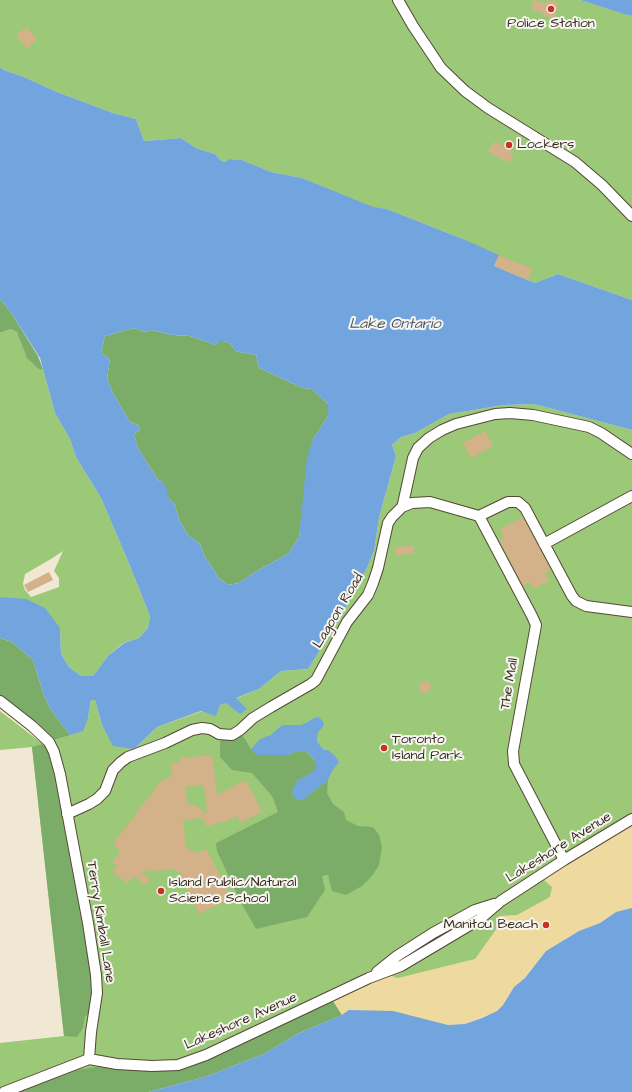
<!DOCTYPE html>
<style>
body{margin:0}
canvas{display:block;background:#f0e8d2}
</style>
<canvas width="632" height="1092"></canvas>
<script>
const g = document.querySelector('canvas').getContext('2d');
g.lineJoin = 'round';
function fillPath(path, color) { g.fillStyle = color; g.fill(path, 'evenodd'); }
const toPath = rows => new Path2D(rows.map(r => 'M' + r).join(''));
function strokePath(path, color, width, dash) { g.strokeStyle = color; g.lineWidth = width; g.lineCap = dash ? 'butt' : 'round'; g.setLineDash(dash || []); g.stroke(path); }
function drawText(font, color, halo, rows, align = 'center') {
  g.font = font + ' "Architects Daughter",sans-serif'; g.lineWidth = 4; g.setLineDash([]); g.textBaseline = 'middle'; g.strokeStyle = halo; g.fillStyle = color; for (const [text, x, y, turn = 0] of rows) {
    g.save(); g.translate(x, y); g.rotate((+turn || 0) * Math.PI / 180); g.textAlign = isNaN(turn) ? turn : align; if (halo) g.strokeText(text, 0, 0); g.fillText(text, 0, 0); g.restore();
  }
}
fillPath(toPath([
 [0,0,580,0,632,16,632,300,558,274,535,283,494,266,463,239,387,209,373,208,302,178,271,172,242,160,229,159,225,162,220,160,215,154,196,148,181,138,144,141,136,119,113,113,57,92,24,77,4,70,0,67],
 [11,329,17,332,40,370,43,369,55,413,70,439,76,457,101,498,128,561,150,616,148,628,139,638,123,643,108,656,93,676,81,676,69,667,61,654,60,628,5,598,0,597,0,333],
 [63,551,54,571,59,578,59,587,31,597,25,590,23,584,25,574,51,559],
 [534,404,632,430,632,908,616,912,342,1015,148,1092,0,1092,0,1043,64,1036,32,747,0,750,0,711,43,744,53,740,88,718,91,700,95,700,102,725,107,734,134,749,157,727,220,705,259,689,281,671,308,669,334,628,366,570,374,551,379,518,396,456,392,445,401,437,415,433,449,414,504,405]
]), '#9bc977');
fillPath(toPath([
 [0,299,10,311,38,356,43,369,40,370,27,358,17,332,11,329,0,333],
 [134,328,145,332,151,330,173,335,190,336,216,345,218,341,224,341,231,344,235,351,256,355,259,368,303,388,312,389,328,404,328,416,313,439,299,537,288,554,255,572,239,583,228,585,219,578,204,555,200,544,188,535,179,520,175,505,167,496,163,482,158,480,138,448,134,434,140,430,138,425,130,422,113,393,107,379,110,359,101,353,105,336],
 [0,638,12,642,33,660,43,693,51,710,70,735,53,740,41,728,0,695],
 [241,733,251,749,257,755,288,755,295,752,305,751,316,762,317,768,310,774,298,780,292,792,303,800,315,790,328,780,327,793,333,804,344,812,346,820,358,826,373,827,379,835,382,847,379,865,372,876,362,886,346,895,332,891,328,875,322,876,325,890,307,917,256,929,239,899,217,851,216,843,278,812,272,796,252,773,232,770,220,757,220,736],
 [43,744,49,752,55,770,66,821,93,983,91,1013,85,1016,83,1028,77,1037,64,1036,32,747],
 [333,1001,342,1015,297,1034,264,1054,205,1077,148,1092,16,1092,75,1070,97,1067,171,1069]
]), '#7cad68');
fillPath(toPath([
 [632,823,632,908,616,912,600,923,579,931,546,951,525,978,514,987,503,1005,497,1011,465,1024,448,1025,432,1022,349,1010,342,1015,333,1001,389,975,398,978,475,959,497,928,499,916,517,915,550,897,552,887,544,880,571,861]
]), '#eeda9e');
fillPath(toPath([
 [580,0,632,0,632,16,624,14],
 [0,67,4,70,24,77,57,92,113,113,136,119,144,141,181,138,196,148,215,154,220,160,225,162,229,159,242,160,271,172,302,178,373,207,387,209,463,239,499,255,494,266,535,283,558,274,632,300,632,430,534,404,504,405,449,414,415,433,401,437,392,445,396,456,379,518,374,551,366,570,334,628,308,669,281,671,259,689,236,698,247,709,240,714,226,703,220,705,216,716,201,711,157,727,134,749,113,746,102,725,95,700,91,700,88,718,83,731,70,735,51,710,43,693,33,660,12,642,0,638,0,597,26,599,45,608,60,628,61,654,69,667,81,676,93,676,108,656,124,643,139,638,148,628,150,616,128,561,101,498,76,457,70,439,55,413,40,358,10,311,0,299],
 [134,328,145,332,151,330,173,335,190,336,216,345,218,341,224,341,231,344,235,351,256,355,259,368,303,388,312,389,328,404,328,416,313,439,307,458,299,537,288,554,255,572,239,583,228,585,219,578,204,555,200,544,188,535,179,520,175,505,167,496,168,491,163,482,158,480,138,448,134,434,140,430,138,425,130,422,113,393,107,379,110,359,101,353,105,336],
 [318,717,322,720,324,724,322,728,318,732,317,737,317,742,324,750,328,750,335,756,339,762,332,771,328,780,315,790,303,800,298,800,292,795,293,789,298,780,310,774,316,768,316,762,313,758,305,751,295,752,288,755,257,755,251,749,260,739,271,735,281,726,284,725,301,725,308,722,314,718],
 [632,908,632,1092,148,1092,205,1077,264,1054,297,1034,342,1015,349,1010,393,1011,448,1025,465,1024,482,1018,497,1011,503,1005,514,987,525,978,546,951,579,931,600,923,616,912]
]), '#72a5de');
fillPath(toPath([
 [534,0,546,4,547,0,559,3,554,19,542,15,543,13,531,9],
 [27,27,37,39,27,48,16,35],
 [495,141,514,153,508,163,488,151],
 [499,255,532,269,528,280,494,266],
 [485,431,493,446,471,458,463,443],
 [523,517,551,570,545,573,549,581,533,589,530,582,523,586,499,540,504,537,500,529],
 [414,546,414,554,396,555,395,547],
 [49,572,53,580,28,592,24,585],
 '419 687a6 6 0 1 1 12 0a6 6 0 1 1-12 0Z',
 [212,755,217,795,246,780,262,812,240,823,237,816,223,823,222,821,207,827,202,818,183,820,186,848,197,853,206,849,232,898,199,914,179,872,173,869,141,872,150,879,146,885,133,876,127,883,112,872,117,866,112,862,121,851,113,844,160,782,172,776,171,763,180,762,180,758],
 [204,785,207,814,195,805,188,806,185,787]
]), '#d3b289');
const minor = toPath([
 [398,0,413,26,441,68,465,91,488,108,575,162,602,185,632,216],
 [402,507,412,503,430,502,479,516,508,502,518,502,525,508,572,596,576,601,586,606,632,612],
 [479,516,532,616,536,625,513,751,514,764,564,860],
 [544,544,632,496],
 [0,701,32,726,49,742,54,752,60,774,88,923,96,975,97,993,91,1032,89,1059],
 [67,814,89,804,97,799,105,791,113,770,121,762,128,757,165,743,192,730,202,728,210,729,219,734,232,735,240,730,253,718,271,707,311,684,316,680,347,622,368,595,373,583,378,568,388,523,392,517,402,507,403,504,413,458,418,448,429,438,442,430,456,424,495,414,510,413,533,415,589,427,601,433,632,454],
 [377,972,397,956,433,933,475,910,494,904],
 [4,1092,89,1059,117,1064,152,1066,178,1065,206,1055,369,978,401,966,480,919,501,901,564,860,632,819]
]);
strokePath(minor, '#564639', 12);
strokePath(minor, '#fff', 10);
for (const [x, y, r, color] of [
 [551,9,4,"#c8321e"],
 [509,145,4,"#c8321e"],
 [384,748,4,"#c8321e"],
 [161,891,4,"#c8321e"],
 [546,925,4,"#c8321e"]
]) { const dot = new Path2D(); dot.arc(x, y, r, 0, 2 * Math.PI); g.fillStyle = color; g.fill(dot); strokePath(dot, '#f6f6f2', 1.5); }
drawText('14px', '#3b2a1e', '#f6f6f2', [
 ["Police Station",551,24,"center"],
 ["Lockers",517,145],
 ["Toronto",392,740],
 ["Island Park",392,756],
 ["Island Public/Natural",169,883],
 ["Science School",169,899],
 ["Manitou Beach",538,925,"right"]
], 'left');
drawText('14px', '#3b2a1e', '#f6f6f2', [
 ["Lagoon Road",339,611,-59],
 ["The Mall",510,684,-80],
 ["Lakeshore Avenue",559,848,-32],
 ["Terry Kimball Lane",100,922,81],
 ["Lakeshore Avenue",241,1022,-24]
]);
drawText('italic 15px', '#4e5561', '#f6f6f2', [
 ["Lake Ontario",395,325]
]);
</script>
